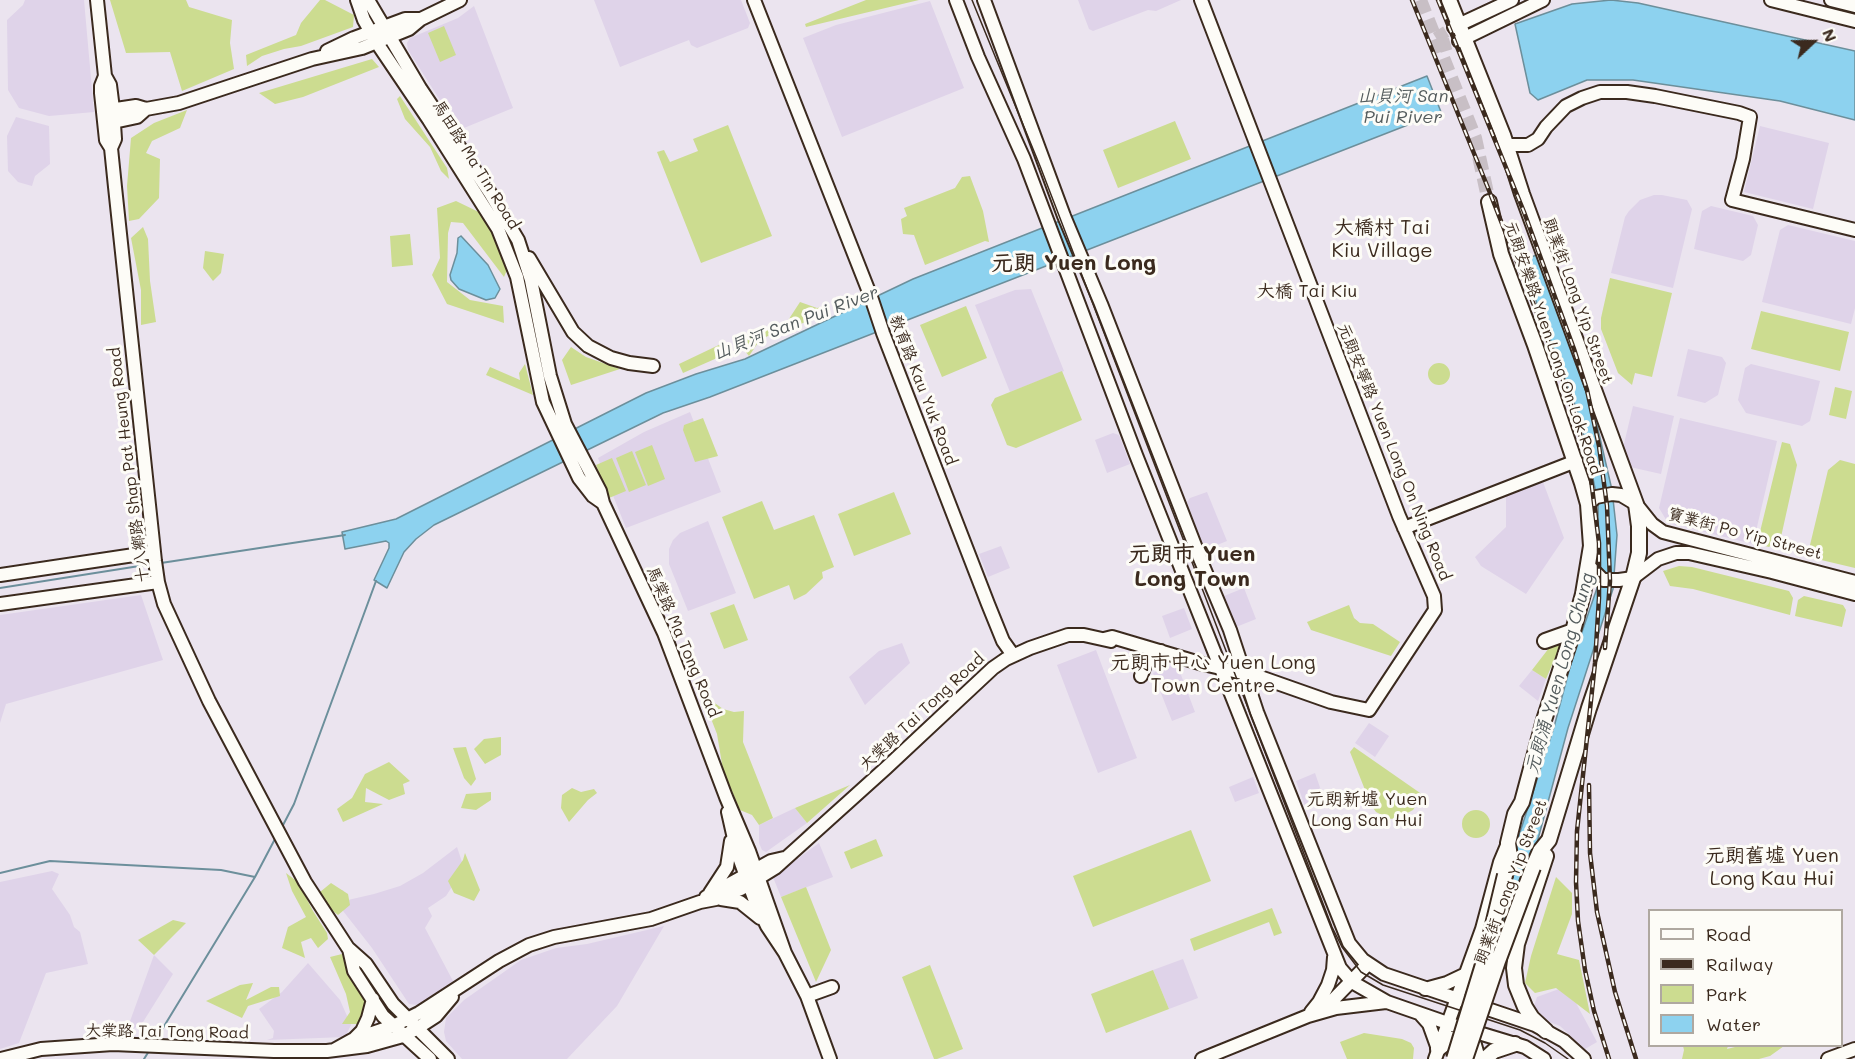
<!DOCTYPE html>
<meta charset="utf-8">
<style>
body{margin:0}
#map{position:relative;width:1855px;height:1059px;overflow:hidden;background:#ebe4ef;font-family:Mali,sans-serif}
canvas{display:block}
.legend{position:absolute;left:1648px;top:909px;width:195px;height:138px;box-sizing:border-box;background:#fdfcf7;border:2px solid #afa8a0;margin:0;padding:8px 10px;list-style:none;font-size:18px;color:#3b2a1e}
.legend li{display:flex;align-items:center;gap:12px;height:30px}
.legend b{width:30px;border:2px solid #afa8a0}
.north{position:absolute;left:1783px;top:12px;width:60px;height:60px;-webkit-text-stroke:4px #fdfcf7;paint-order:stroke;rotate:68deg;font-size:16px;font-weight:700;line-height:24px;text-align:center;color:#3b2a1e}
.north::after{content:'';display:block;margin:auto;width:21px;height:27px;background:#3b2a1e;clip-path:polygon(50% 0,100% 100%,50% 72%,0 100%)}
</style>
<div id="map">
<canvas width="1855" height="1059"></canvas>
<ul class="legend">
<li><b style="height:8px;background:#fdfcf7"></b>Road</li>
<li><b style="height:8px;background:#3b2a1e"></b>Railway</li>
<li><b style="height:16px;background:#ccdc90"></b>Park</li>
<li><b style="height:16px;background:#8dd2ef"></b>Water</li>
</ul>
<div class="north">N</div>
</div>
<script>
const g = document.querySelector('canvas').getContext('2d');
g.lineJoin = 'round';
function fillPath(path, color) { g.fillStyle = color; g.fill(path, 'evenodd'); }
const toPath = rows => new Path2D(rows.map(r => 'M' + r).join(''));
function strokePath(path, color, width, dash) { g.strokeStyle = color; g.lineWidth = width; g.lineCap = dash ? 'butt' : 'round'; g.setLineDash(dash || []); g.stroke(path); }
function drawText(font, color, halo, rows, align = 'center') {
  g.font = font + ' Mali,"LXGW WenKai TC",sans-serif'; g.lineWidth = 6; g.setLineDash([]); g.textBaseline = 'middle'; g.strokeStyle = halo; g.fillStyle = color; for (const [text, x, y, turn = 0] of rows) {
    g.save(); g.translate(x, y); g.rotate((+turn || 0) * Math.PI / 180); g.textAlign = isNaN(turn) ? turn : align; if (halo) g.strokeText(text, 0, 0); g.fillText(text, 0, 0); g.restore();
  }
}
fillPath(toPath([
 [25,0,84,0,94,112,49,116,19,108,8,90,7,20,23,5],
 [594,0,741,0,750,23,748,28,697,48,691,45,689,40,620,67],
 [1078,0,1181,0,1156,11,1148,10,1093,31,1089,29],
 [930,1,964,88,842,137,803,38,836,25],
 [474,6,513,108,459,130,408,50,407,43,410,38,458,18],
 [16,117,49,126,50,164,35,176,32,186,18,182,8,171,7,136],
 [1760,126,1829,143,1813,209,1744,192],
 [1654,195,1662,195,1687,200,1692,209,1673,288,1611,273,1625,217,1629,211,1640,200],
 [1711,206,1753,216,1758,225,1751,255,1743,261,1694,249,1702,211],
 [1788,225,1855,241,1855,308,1851,324,1762,302,1780,230],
 [1031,289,1064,371,1010,392,975,305,1015,290],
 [1688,349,1722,357,1726,363,1718,395,1705,403,1677,396],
 [1751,364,1820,381,1810,421,1802,426,1746,413,1738,400,1745,368],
 [1633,406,1674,416,1661,474,1630,467,1623,448],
 [690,412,721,492,626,528,598,458,644,432],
 [1680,418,1777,441,1753,544,1668,523,1659,508],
 [1113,433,1119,435,1130,464,1107,473,1095,440],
 [1543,482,1564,538,1526,594,1481,566,1475,557,1506,527,1506,496],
 [1207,492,1227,541,1202,551,1199,542,1201,541,1187,502,1190,498],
 [708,521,736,593,688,611,669,564,669,549,673,540,680,533],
 [1001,546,1010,568,988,577,979,554],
 [1244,588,1256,619,1236,627,1224,596],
 [141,595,163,660,6,704,0,723,0,615],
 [1184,608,1192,629,1170,638,1162,616],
 [902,643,910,663,865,705,849,677,879,651],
 [1096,650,1137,758,1098,773,1057,665],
 [1173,665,1178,667,1195,712,1172,721,1153,673],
 [1532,670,1546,679,1538,701,1519,686],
 [1369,723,1389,736,1375,757,1355,743],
 [1315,773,1325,802,1306,809,1296,781],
 [1253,777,1259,793,1235,802,1229,787],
 [795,808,807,823,766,852,762,850,759,843,759,825],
 [819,843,833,877,781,897,773,877],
 [457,847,464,868,446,896,428,908,432,916,425,928,453,981,436,994,417,1005,409,1004,372,948,329,893,343,890,348,900,374,894,400,886,423,873],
 [52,871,59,874,52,889,70,915,74,927,80,932,88,964,46,973,19,1043,0,1049,0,882],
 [664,926,617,1006,567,1059,462,1059,446,1041,444,1032,446,1018,464,1000,521,960,556,948,587,944],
 [154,955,173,974,143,1022,125,1035],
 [1183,959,1198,998,1169,1009,1153,970],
 [308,963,340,1000,351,1025,345,1037,267,1040,273,1038,274,1031,259,1009,282,992],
 [1559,989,1576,1003,1597,1042,1585,1049,1560,1026,1547,1021,1534,1006,1537,997]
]), '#dfd3e9');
fillPath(toPath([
 [110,0,186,0,189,7,232,20,230,43,234,69,182,91,170,52,126,53],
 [320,0,325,0,354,15,353,27,301,46,284,49,262,56,247,66,246,55,296,35,301,23],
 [866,0,919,0,806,27,805,24],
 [444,26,456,55,440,62,428,33],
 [372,59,379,67,303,97,275,104,259,93],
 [400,96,447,168,449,179,441,171,430,147,405,119,397,99],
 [187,110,180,128,152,141,146,153,160,159,159,198,139,219,129,221,127,186,131,138,154,123],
 [1175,121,1191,159,1118,188,1103,150],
 [728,125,772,236,701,263,657,152,664,150,670,162,698,151,693,139],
 [970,176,983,211,989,242,985,241,925,265,914,235,903,234,901,219,907,216,904,208,955,188,962,177],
 [456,201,489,217,509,265,504,277,463,223,451,222,448,233,447,282,470,300,503,306,504,323,447,304,432,275,440,258,437,208],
 [143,227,148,239,150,281,156,322,141,325,141,290,131,238],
 [410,234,413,265,392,267,390,236],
 [205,251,224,254,221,273,213,281,203,268],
 [1610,278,1672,293,1652,377,1635,373,1632,385,1618,373,1601,329,1601,318],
 [800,302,817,308,829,305,825,312,797,326,785,325],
 [966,306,987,358,942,377,920,325],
 [1761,311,1849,332,1840,371,1751,349],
 [774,329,774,333,760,340,749,356,740,345,749,333],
 [723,343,724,355,683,373,679,364],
 [571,347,586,357,620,369,571,385,562,360],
 '1428 374a11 11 0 1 1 22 0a11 11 0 1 1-22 0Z',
 [525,364,533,395,486,375,490,367,520,380,519,373],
 [1062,371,1082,420,1016,448,1007,445,991,405,995,398],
 [1835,387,1852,391,1846,419,1829,415],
 [703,418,718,456,695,462,683,430,684,425],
 [1782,442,1790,444,1797,465,1781,537,1769,547,1757,544],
 [652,445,665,479,648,486,635,452],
 [632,451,646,485,629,492,616,458],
 [612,458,626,491,609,498,596,465],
 [1840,460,1855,464,1855,568,1817,559,1810,545,1828,470],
 [894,492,911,534,854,556,838,514],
 [762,501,774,530,814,515,834,567,822,572,823,578,806,594,794,600,789,585,754,599,722,517],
 [1679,566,1692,567,1789,591,1793,598,1790,615,1693,589,1670,586,1663,571],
 [1804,596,1843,605,1846,610,1842,627,1795,616,1798,600],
 [734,604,748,640,724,649,710,613],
 [1349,605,1354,618,1360,623,1373,624,1400,642,1391,656,1311,630,1307,622],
 [1561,644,1546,679,1532,670,1549,648],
 [701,693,723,709,734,712,744,711,743,742,773,818,759,825,752,815,740,810,723,770,717,734],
 [501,737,501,755,485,764,474,749,484,739],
 [466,747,476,779,471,786,464,778,453,748],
 [1354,747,1423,795,1413,810,1398,818,1390,819,1376,812,1371,805,1350,752],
 [389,762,410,781,403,784,405,794,389,800,366,788,365,802,383,804,343,822,337,809,352,798,365,774],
 [850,785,807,823,795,808],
 [572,788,581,792,594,789,597,793,588,800,569,822,561,808,562,795],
 [491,792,491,800,476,810,461,808,466,794],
 '1462 824a14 14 0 1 1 28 0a14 14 0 1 1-28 0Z',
 [1191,830,1211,881,1093,927,1073,876],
 [876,839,883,856,851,869,844,852],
 [465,853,480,890,474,901,454,893,448,881,463,860],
 [286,873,298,882,313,911,327,933,328,939,318,948,311,938,301,942,305,958,282,948,288,927,306,917,292,891],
 [1556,877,1572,893,1572,914,1557,954,1579,960,1590,1014,1556,988,1535,993,1525,983,1531,956],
 [331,883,348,894,350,905,338,915,329,908,320,892],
 [806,887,831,950,816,982,781,897],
 [1272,908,1282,933,1274,936,1269,922,1194,951,1190,939],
 [173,920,186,923,154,955,138,940],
 [342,954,345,963,367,999,361,1024,342,1024,350,1012,346,994,330,957],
 [930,965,963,1049,937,1059,934,1059,902,977],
 [1153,970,1169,1009,1106,1033,1091,994],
 [253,983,246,1000,271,987,279,987,280,996,248,1006,242,1018,206,1001,240,985],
 [1364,1033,1402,1039,1411,1043,1414,1048,1413,1059,1347,1059,1340,1042],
 [1683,1046,1728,1046,1727,1049,1739,1046,1784,1046,1770,1056,1759,1059,1682,1059,1684,1050]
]), '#ccdc90');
const water = toPath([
 [1611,0,1638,3,1855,51,1855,120,1780,101,1633,80,1587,80,1538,100,1530,93,1515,24,1572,4,1611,0],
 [1427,76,1441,112,710,397,663,413,434,525,416,539,404,552,387,588,374,580,389,548,389,543,386,541,345,549,342,532,396,519,646,393,696,374,745,359,913,279,1427,76],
 [461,236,488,265,500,289,495,298,486,300,459,289,451,280,450,275,457,253,458,238,461,236],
 [1539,254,1554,291,1594,412,1612,490,1617,535,1613,589,1568,728,1531,865,1487,994,1470,987,1554,727,1570,667,1597,588,1599,557,1598,502,1580,418,1521,261,1539,254]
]);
fillPath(water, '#8dd2ef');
strokePath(water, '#6c8f9b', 1.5);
strokePath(toPath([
 [161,563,345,535],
 [0,588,152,564],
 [282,827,294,804,376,581],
 [0,873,50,861,221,870,255,877],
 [155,1041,255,877,276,837],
 [144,1059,149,1051]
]), '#6c8f9b', 2);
strokePath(toPath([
 [1436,38,1454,27],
 [1439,47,1459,41]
]), '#c8bfc5', 12, [12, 6]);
strokePath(toPath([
 [1420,0,1475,138,1489,202]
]), '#c8bfc5', 14, [14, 7]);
const secondary = toPath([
 [97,0,105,76,110,85,113,109,115,139,111,148,115,187,155,561,158,582,164,604,209,701,305,882,348,948,366,964,393,1004,448,1059],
 [357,0,364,20,377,43,429,120,498,229,517,277,543,402,579,478,593,496,603,503],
 [368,0,420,88,490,193,518,240,531,280,550,376,565,424,600,491,603,503,664,633,726,797,749,851,785,953],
 [754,0,871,297,883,333,988,604,1003,641,1013,655],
 [956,0,978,57,1024,159,1136,455,1340,968,1352,982,1387,1002,1459,1027,1525,1047,1544,1059],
 [984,0,1064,216,1101,304,1201,561,1230,630,1257,712,1349,943,1363,960,1384,974,1535,1025,1564,1041,1584,1059],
 [1771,0,1855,21],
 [1831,0,1855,6],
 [1454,27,1512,0],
 [1459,41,1543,0],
 [327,51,354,38,405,19,421,19,460,0],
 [105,76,101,86,101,93,106,140,111,148],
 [103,111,136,106,146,109,179,103,312,59,362,48,409,29,421,19],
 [109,123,137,117,146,109],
 [1507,145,1528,145,1538,139,1546,127,1566,106,1582,98,1600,92,1627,92,1655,96,1739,113,1750,117,1743,159,1732,200,1855,230],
 [529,258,573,332,588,346,611,358,629,363,653,366],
 [1588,504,1596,497,1612,494,1621,495,1636,504,1652,524,1663,532,1855,582],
 [1404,528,1576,461],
 [1589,566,1603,580,1619,580,1633,578,1658,559,1676,553,1689,553,1772,572,1855,594],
 [0,575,154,552],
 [0,604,158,582],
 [1104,639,1112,637,1203,664,1260,677,1331,702,1369,710,1435,610,1434,596,1399,516,1201,0],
 [1141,676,1145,665,1152,656,1161,651],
 [728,812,737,852,755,901,767,926,785,953,807,996,830,1059],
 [710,893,727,867,731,841],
 [706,897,771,861,784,858],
 [721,899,740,902,760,918],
 [349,949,354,971,383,1016,430,1059],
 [1425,989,1447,983,1466,974],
 [807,996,832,987],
 [1319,1010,1330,1003,1368,964],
 [1311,1012,1319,1002,1328,985,1333,970,1334,957],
 [1421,1015,1429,1024,1438,1049],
 [353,1040,362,1031,368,1018,373,999],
 [334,1050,352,1040,393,1026,419,1013,499,961,529,945,554,937,651,919,700,902,716,899,741,889,775,868,886,768,993,668,1006,659,1030,648,1068,635,1084,635,1111,641],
 [1,1059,41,1049,113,1044,274,1051,327,1051,367,1046,403,1036,416,1029,436,1016,452,997],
 [1202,1059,1308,1016,1336,1008,1386,1002],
 [1435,1059,1482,929,1500,862,1508,843],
 [1828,1059,1855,1049]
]);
const primary = toPath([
 [1449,0,1503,135,1522,194,1636,504,1639,526,1639,553,1633,578,1589,708,1549,840,1540,851,1533,867],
 [1489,202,1501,254,1535,345,1582,483,1588,504,1591,546,1583,594,1573,631,1544,720,1522,802,1515,814,1508,843,1510,857,1505,875],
 [1545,641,1573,631],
 [1546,856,1517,944,1514,968,1516,985,1525,1007,1532,1018,1546,1031],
 [1438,1049,1451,1039,1464,1038,1474,1045,1478,1059],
 [1485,1059,1494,1051,1515,1044]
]);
strokePath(secondary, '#3b2a1e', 16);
strokePath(primary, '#3b2a1e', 18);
strokePath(secondary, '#fdfcf7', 12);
strokePath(primary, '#fdfcf7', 14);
strokePath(toPath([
 [972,0,1040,166,1332,927,1342,947,1361,972,1383,985,1520,1030,1545,1043,1568,1059]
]), '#3b2a1e', 1.5);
const rail = toPath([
 [1412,0,1488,188,1561,374,1579,430,1591,479,1599,543,1599,598,1595,663,1577,831,1576,882,1578,921,1585,970,1594,1011,1609,1059],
 [1438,0,1524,212,1574,349,1587,390,1599,446,1607,506,1610,581,1605,648],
 [1589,785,1590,853,1597,912,1615,992,1636,1059]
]);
strokePath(rail, '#3b2a1e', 4.5);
strokePath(rail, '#fdfcf7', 2, [7]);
const primaryBridge = toPath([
 [1454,1059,1485,958,1505,875],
 [1465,1059,1498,961,1533,867]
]);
strokePath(primaryBridge, '#3b2a1e', 18, []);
strokePath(primaryBridge, '#fdfcf7', 14);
drawText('16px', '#3b2a1e', '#fdfcf7', [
 ["馬田路 Ma Tin Road",476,165,58],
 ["朗業街 Long Yip Street",1578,301,70],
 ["元朗安樂路 Yuen Long On Lok Road",1553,348,71],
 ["教育路 Kau Yuk Road",923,390,69],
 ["元朗安寧路 Yuen Long On Ning Road",1394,452,68],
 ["十八鄉路 Shap Pat Heung Road",129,465,-97],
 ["寶業街 Po Yip Street",1745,534,15],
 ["馬棠路 Ma Tong Road",683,642,67],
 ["大棠路 Tai Tong Road",922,712,-43],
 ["朗業街 Long Yip Street",1511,882,-69],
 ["大棠路 Tai Tong Road",167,1032,1]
]);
drawText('italic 18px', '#545c5d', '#fdfcf7', [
 ["山貝河 San",1403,96],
 ["Pui River",1403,117],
 ["山貝河 San Pui River",796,323,-21],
 ["元朗涌 Yuen Long Chung",1560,673,-74]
]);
drawText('18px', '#3b2a1e', '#fdfcf7', [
 ["大橋 Tai Kiu",1307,291],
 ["元朗新墟 Yuen",1367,799],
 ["Long San Hui",1367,820]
]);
drawText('20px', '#3b2a1e', '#fdfcf7', [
 ["大橋村 Tai",1382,228],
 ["Kiu Village",1382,251],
 ["元朗市中心 Yuen Long",1213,663],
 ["Town Centre",1213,686],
 ["元朗舊墟 Yuen",1772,856],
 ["Long Kau Hui",1772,879]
]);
drawText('bold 22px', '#3b2a1e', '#fdfcf7', [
 ["元朗 Yuen Long",1074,263],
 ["元朗市 Yuen",1192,554],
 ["Long Town",1192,579]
]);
</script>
